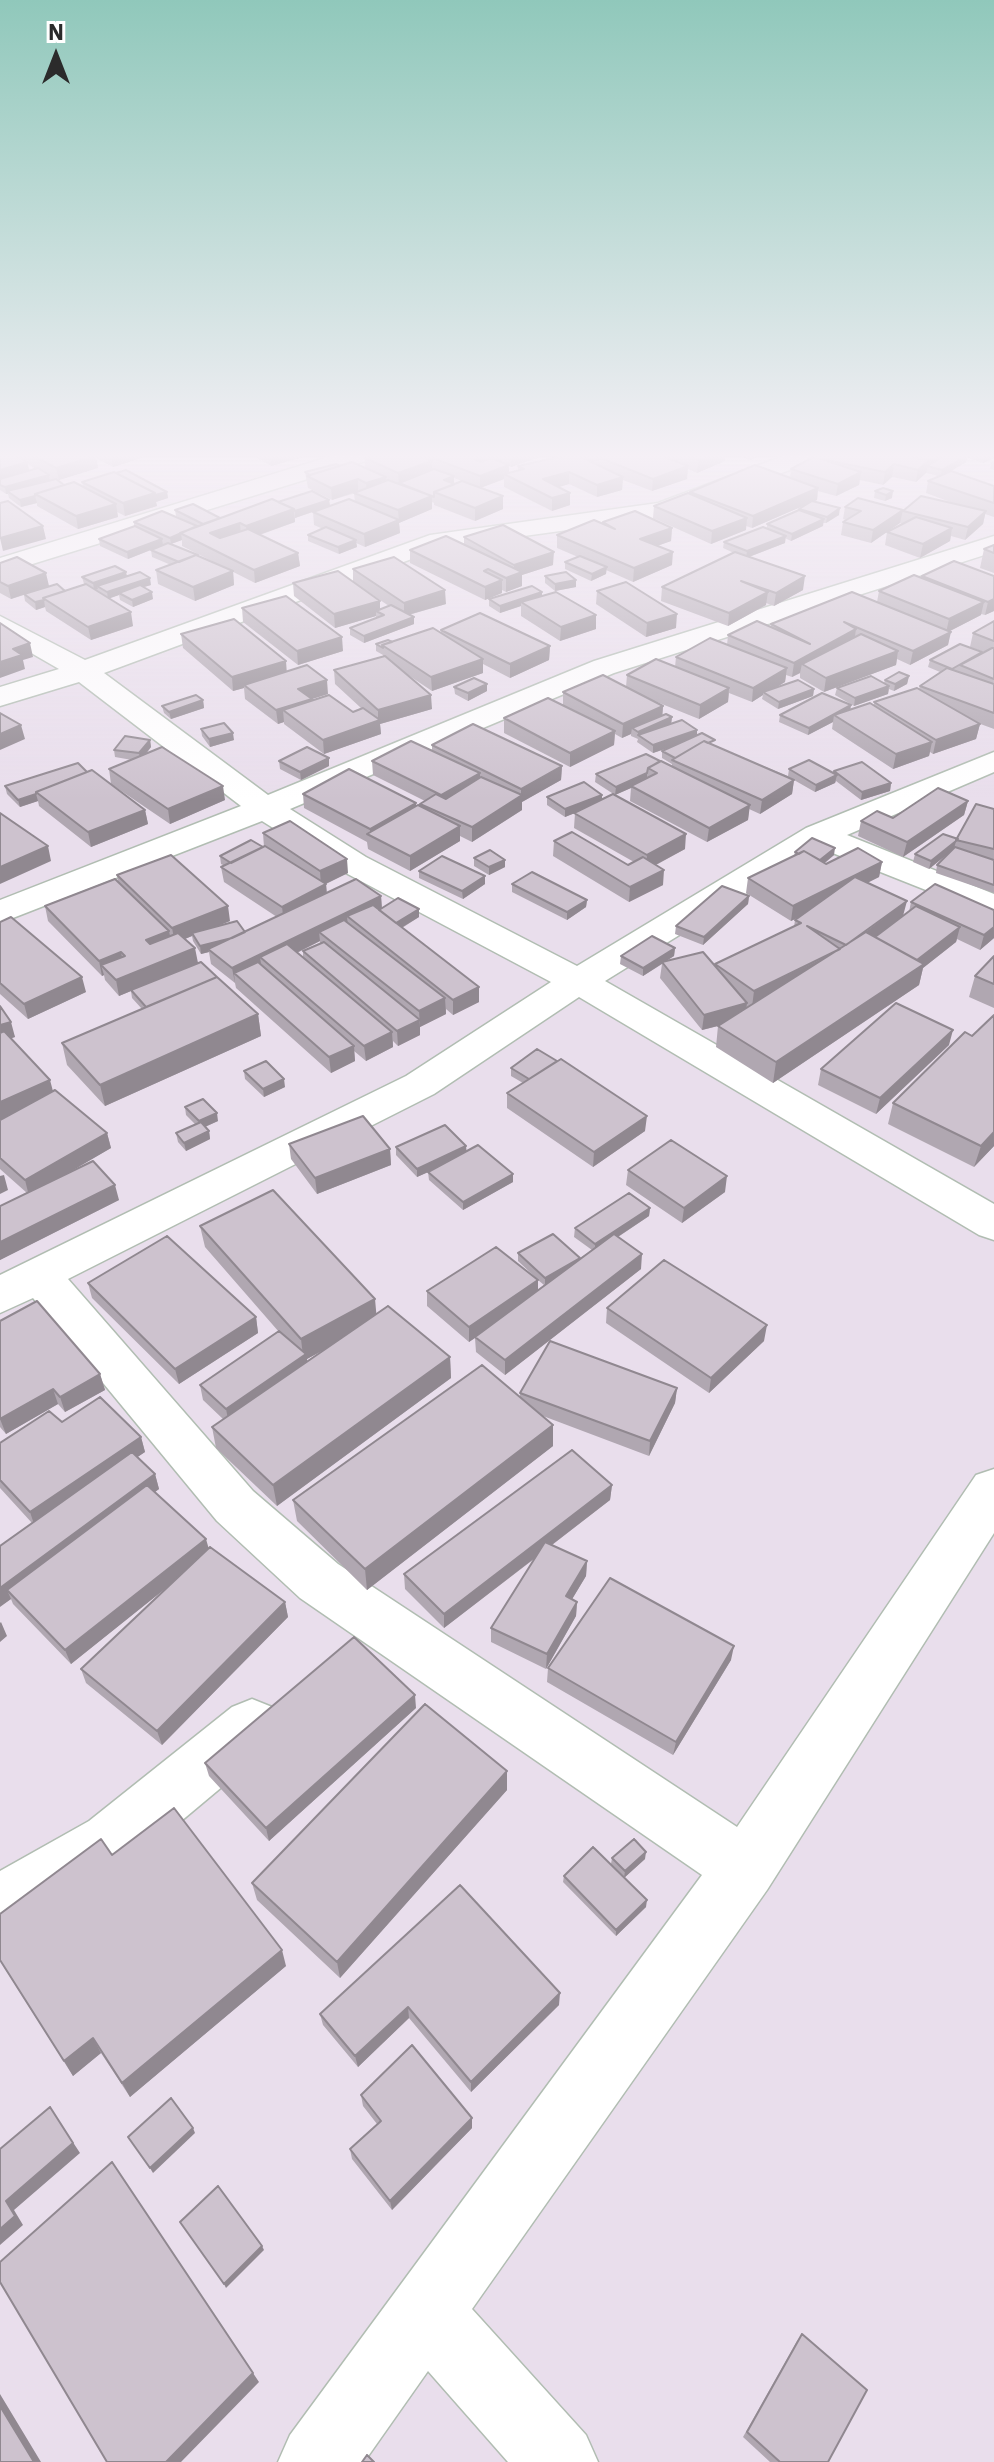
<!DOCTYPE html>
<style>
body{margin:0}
#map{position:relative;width:994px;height:2462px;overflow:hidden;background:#e9deec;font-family:"IBM Plex Sans",sans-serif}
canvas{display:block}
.north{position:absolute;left:16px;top:16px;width:80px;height:80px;-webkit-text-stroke:6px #fff;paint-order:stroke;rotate:0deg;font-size:22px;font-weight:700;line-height:32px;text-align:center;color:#2b2b2b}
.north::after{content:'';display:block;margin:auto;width:28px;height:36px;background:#2b2b2b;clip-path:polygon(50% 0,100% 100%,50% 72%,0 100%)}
</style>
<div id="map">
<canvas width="994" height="2462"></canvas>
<div class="north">N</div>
</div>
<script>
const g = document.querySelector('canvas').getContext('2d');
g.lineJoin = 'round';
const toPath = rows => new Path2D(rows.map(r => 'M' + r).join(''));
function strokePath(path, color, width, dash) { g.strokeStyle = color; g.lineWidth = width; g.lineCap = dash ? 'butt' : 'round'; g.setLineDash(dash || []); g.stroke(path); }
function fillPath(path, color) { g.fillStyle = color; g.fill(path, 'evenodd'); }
const street = toPath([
 [335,455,372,455,369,460,0,574,0,558,335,455],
 [786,455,820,455,817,460,662,517,444,547,104,673,268,795,594,661,994,536,994,552,614,673,290,809,366,857,577,966,806,828,994,752,994,772,847,835,994,894,994,917,820,848,605,981,994,1204,994,1240,979,1235,579,997,434,1094,68,1279,253,1491,338,1564,737,1827,976,1475,994,1469,994,1533,767,1890,472,2309,586,2435,598,2462,508,2462,428,2371,364,2462,278,2462,290,2435,702,1875,300,1598,217,1521,33,1298,0,1313,0,1275,406,1076,551,982,342,871,262,821,0,923,0,900,241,806,79,682,0,706,0,687,59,669,0,635,0,616,85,660,430,535,658,503,786,455],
 [252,1699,272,1707,281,1726,272,1745,131,1863,79,1898,0,1935,0,1871,89,1821,232,1707,252,1699]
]);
strokePath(street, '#b1bdb2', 3);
fillPath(street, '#fff');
fillPath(toPath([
 [0,455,150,455,113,467,96,458,98,468,59,480,64,485,83,487,82,482,167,492,168,498,156,502,157,506,125,516,117,512,118,517,78,529,37,506,37,503,21,507,9,498,8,494,6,494,0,490],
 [28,464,36,469,29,471],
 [253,455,303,455,303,457,271,466],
 [373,455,543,455,511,467,509,466,509,473,518,470,518,466,566,455,725,455,725,461,697,473,688,469,687,479,652,491,623,480,622,490,597,497,569,484,558,487,570,493,570,505,552,511,504,487,504,479,481,488,503,509,475,521,434,505,434,503,432,502,432,509,399,523,400,533,365,547,356,543,357,547,339,554,308,541,308,535,323,529,314,525,313,512,355,502,354,493,359,492,332,500,308,488,305,472,340,466,365,467,365,458],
 [454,478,462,481,455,484,453,483],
 [738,455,761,455,750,460],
 [817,455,994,455,994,458,983,463,967,457,966,462,951,471,994,486,994,517,985,514,983,524,965,540,951,536,950,541,920,558,885,545,887,532,902,524,900,523,871,543,841,535,843,522,846,520,843,519,845,507,903,510,961,506,926,493,928,481,938,476,926,473,916,482,892,477,883,485,860,480,859,485,836,496,818,491,817,500,815,501,839,515,826,523,823,523,823,526,791,541,785,538,785,543,749,557,803,590,774,606,766,603,766,605,728,626,661,601,662,587,734,553,723,548,724,542,767,528,767,524,799,511,799,509,805,505,752,528,746,526,746,530,711,544,653,518,654,506,690,494,690,492,790,477,791,469],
 [994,460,994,470,990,469,991,462],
 [883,488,892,498,885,501,874,498,875,491],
 [329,500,330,506,295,518,295,522,260,535,298,553,300,566,255,583,182,546,182,540,171,544,233,571,234,585,195,601,158,584,156,570,171,565,152,557,151,550,128,559,100,546,99,539,134,526,134,522,184,520,176,516,175,510,220,518,278,502],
 [603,522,672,528,671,541,657,546,672,565,633,582,606,570,606,574,591,581,565,569,565,562,578,557,557,548,557,535,603,524],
 [464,537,553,565,522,575,522,586,506,592,502,590,502,593,485,600,410,563,410,550,464,545],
 [994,545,994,573,980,568,984,549],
 [0,563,49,586,33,592,65,591,84,584,82,577,126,572,127,576,151,585,143,587,153,599,133,607,120,600,119,595,109,598,133,626,91,640,46,611,45,607,36,610,25,601,24,595,11,599,0,593],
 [353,569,446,604,409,615,414,624,364,643,350,635,350,628,376,618,376,616,335,628,294,596,293,583,380,601,380,609,389,606,353,582],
 [545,576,576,580,576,587,555,591,545,583],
 [922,576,994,576,994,611,985,615,981,614,981,615,950,631,948,645,910,665,897,659,896,665,824,692,800,678,800,673,792,677,786,675,785,682,776,687,814,689,813,696,778,709,762,699,763,695,752,702,729,693,728,702,699,719,642,696,663,706,662,716,672,717,671,724,697,730,697,735,714,746,788,776,789,769,833,773,834,771,891,783,890,791,861,800,836,781,835,783,815,792,794,780,792,794,760,814,749,809,748,820,707,842,630,801,631,788,615,795,595,782,596,774,672,766,672,764,662,758,662,751,671,747,653,753,637,742,638,739,631,736,631,734,622,738,615,734,614,745,570,767,504,733,504,718,563,705,563,692,626,687,627,675,675,667,676,657,727,645,728,635,771,627,771,624,877,602,879,591,922,578],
 [597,591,676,628,646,637,596,604],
 [542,592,542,596,596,629,560,641,521,616,521,606,500,613,489,606,489,599],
 [242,608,343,651,298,665,243,622],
 [994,621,994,729,975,722,980,724,976,739,933,754,930,752,929,756,893,769,832,729,833,722,808,735,779,722,780,715,851,709,874,706,874,702,919,689,920,686,940,672,928,667,930,660,981,653,984,652,970,647,973,633],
 [441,630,550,646,549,660,510,678,483,664,483,673,432,691,408,675,432,709,380,724,381,734,324,754,284,724,284,722,278,724,245,699,244,688,233,691,183,648,181,634,287,671,328,694,312,699,312,700,353,712,361,708,335,684,334,670,383,657,383,655,376,651,376,644,441,633],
 [909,676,907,684,894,691,889,689,888,694,854,706,835,695,837,688,884,683,885,680],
 [487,684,487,691,468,701,455,694,454,687],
 [203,700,204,708,171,719,164,713,162,706],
 [201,729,234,740,210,747,202,736],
 [150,740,151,747,146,754,225,800,170,824,111,784,109,769,132,760,115,757,114,750],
 [432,745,562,766,561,780,522,802,522,810,472,842,460,836,460,841,410,871,368,849,367,842,304,808,303,794,421,807,420,804,425,801,373,775,372,761,432,751],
 [279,761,329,766,301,780,280,769],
 [87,772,145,810,148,824,91,847,39,806,38,801,20,807,7,794,5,786],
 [547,797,602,800,685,849,656,865,663,885,629,902,553,856,554,841,628,865,634,862,574,828,575,813,565,817,547,805],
 [968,801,964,815,903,857,858,836,861,821,893,818],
 [994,809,994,893,936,873,937,865,946,855,929,869,913,862,915,854,957,839],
 [263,833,348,873,326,884,327,893,381,896,382,908,419,909,419,917,402,928,479,1002,453,1015,446,1009,446,1014,420,1027,420,1035,398,1046,393,1041,393,1047,366,1061,354,1051,355,1061,331,1073,236,988,235,983,211,964,209,952,201,954,193,941,192,936,185,939,198,963,217,977,258,1014,261,1036,105,1106,67,1065,62,1043,142,1009,132,998,131,991,119,996,105,980,104,975,102,976,48,921,45,906,118,882,117,875,230,921,214,927,245,932,277,917,224,882,221,867,225,866,221,864,220,856,264,847],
 [320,941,320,944,303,951,303,958,297,953],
 [795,852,834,855,825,863,826,864,882,862,879,877,867,883,903,916,909,912,911,902,994,910,994,938,980,950,957,939,956,942,923,968,919,985,773,1083,716,1047,718,1026,702,1030,660,978,662,964,643,976,620,964,621,956,675,948,674,956,666,961,715,966,715,964,794,927,795,920,803,915,791,921,746,893,748,878,794,856],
 [474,858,505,867,489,875,474,866],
 [419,871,485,876,485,884,463,899,419,878],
 [512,884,587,900,586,907,567,920,512,892],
 [749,896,748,904,703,945,675,934,676,926],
 [0,922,86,992,28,1019,0,994],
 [994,956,994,1008,969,997,975,976],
 [0,1006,15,1037,11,1038,53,1091,107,1133,111,1148,69,1172,119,1200,0,1260,0,1206,27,1193,0,1169],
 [994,1015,994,1146,974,1167,888,1124,893,1103,972,1036],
 [949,1045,876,1114,818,1085,821,1069],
 [511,1068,645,1131,593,1167,507,1108,507,1093,523,1083,511,1076],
 [244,1071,285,1087,264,1097,245,1079],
 [185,1107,218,1121,205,1127,209,1131,210,1139,186,1151,178,1142,176,1133,196,1125,186,1115],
 [289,1144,390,1149,391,1165,317,1194,291,1159],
 [466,1146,466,1151,513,1174,513,1182,463,1210,429,1180,428,1172,417,1177,396,1155,396,1147],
 [628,1170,725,1192,682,1223,626,1185],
 [650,1208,649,1216,618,1237,641,1269,505,1375,476,1352,475,1338,469,1342,427,1306,427,1291,536,1278,518,1261,518,1253,580,1258,592,1250,574,1237,575,1228],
 [538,1280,544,1285,538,1290],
 [200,1226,376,1314,450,1357,451,1378,277,1506,216,1448,212,1427,223,1419,203,1400,200,1385,279,1332,205,1247],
 [325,1349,307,1361,307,1359],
 [88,1283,256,1317,258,1333,179,1384,92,1298],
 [607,1308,764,1341,709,1393,606,1323],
 [0,1321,100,1374,105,1390,65,1412,58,1404,6,1434,0,1427],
 [677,1388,675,1403,649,1456,543,1416,553,1425,553,1446,367,1590,297,1521,293,1500,520,1397,520,1393],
 [62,1422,141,1437,145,1452,137,1457,155,1474,159,1489,155,1492,209,1548,285,1602,288,1617,162,1745,86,1683,81,1669,168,1586,71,1664,13,1604,11,1599,0,1606,32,1523,0,1488,0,1443],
 [612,1485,610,1500,552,1545,587,1561,586,1576,572,1599,577,1602,576,1616,546,1669,491,1642,491,1628,534,1559,444,1628,405,1589,404,1574],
 [731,1660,673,1755,547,1682,548,1668],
 [416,1708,269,1841,209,1776,205,1763],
 [507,1771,507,1790,340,1978,257,1900,252,1883],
 [112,1855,286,1966,130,2097,101,2053,73,2076,0,1961],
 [612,1858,645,1859,624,1878,646,1907,616,1936,563,1882,564,1876,611,1864],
 [460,1885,559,2005,471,2092,409,2018,358,2067,323,2025,320,2014],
 [361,2095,472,2118,472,2128,392,2210,352,2159,350,2149,377,2124,363,2106],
 [802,2334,828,2462,770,2462,743,2437,797,2341]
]), '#b0a7b1');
fillPath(toPath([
 [111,455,150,455,113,467],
 [270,455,303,455,303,457,271,466],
 [485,455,485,467,474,459],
 [511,455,543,455,543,456,511,467],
 [710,455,725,455,725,461,697,473,699,460],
 [751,455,761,455,750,460],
 [941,455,946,455,928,466,926,473,916,482,918,470,929,460],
 [968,455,966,462,941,477,942,470],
 [985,455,994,455,994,458,983,463],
 [96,456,98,468,59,480,56,468],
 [432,461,432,474,399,483,399,485,398,473],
 [27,462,30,475,0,483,0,470],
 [894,464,892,477,883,485,885,472],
 [509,465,509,477,504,474,504,479,480,488,480,476],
 [688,466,687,479,652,491,653,479],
 [569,472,569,484,543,492,543,479],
 [861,472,859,485,836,496,838,484],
 [49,475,50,482,7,491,8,494,6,494,5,487],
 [454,476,454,483,444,487,444,480],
 [386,477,386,489,367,496,366,483],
 [623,477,622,490,597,497,597,485],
 [358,479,358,491,332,500,331,488],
 [818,488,817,500,752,528,753,516],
 [893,491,892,498,885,501,886,495],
 [167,492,168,498,156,502,157,506,125,516,123,503,155,493],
 [570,493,570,505,552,511,552,498],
 [35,496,37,503,21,507,20,500],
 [432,496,432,509,399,523,400,533,365,547,364,534,399,521,398,510],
 [503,496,503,509,475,521,475,508],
 [329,500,330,506,295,518,295,511],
 [116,504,118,517,78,529,76,516],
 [840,508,839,515,826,523,827,517],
 [294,509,295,522,247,539,246,526],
 [903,510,900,523,871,543,873,530],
 [986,511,983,524,965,540,968,527],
 [747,518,746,530,711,544,712,531],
 [824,519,823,526,791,541,792,534],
 [240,523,241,536,211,546,210,533],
 [43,526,46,539,3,551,0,538],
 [672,528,671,541,640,552,640,539],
 [952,528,950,541,920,558,923,544],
 [181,533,182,540,171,544,170,538],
 [786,536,785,543,746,558,747,551],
 [162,539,163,545,128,559,127,552],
 [356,540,357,547,339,554,338,547],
 [554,552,553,565,522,575,522,586,506,592,506,578,514,576,514,565],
 [673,552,672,565,633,582,634,568],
 [298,553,300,566,255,583,254,570],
 [607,567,606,574,591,581,592,574],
 [233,571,234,585,195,601,193,587],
 [126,572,127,579,97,586,98,589,94,590,93,583],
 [46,573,49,586,11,599,8,586],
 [805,576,803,590,774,606,776,593],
 [150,578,151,585,121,594,119,593,119,595,108,599,107,592],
 [502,580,502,593,485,600,485,587],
 [576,580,576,587,555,591,555,584],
 [445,590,446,604,404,616,404,603],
 [152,592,153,599,133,607,132,600],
 [542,592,542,599,521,602,521,606,500,613,500,606],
 [768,592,766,605,728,626,729,613],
 [994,599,994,611,985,615,988,602],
 [44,600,45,607,36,610,35,602],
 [380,601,380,613,376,611,376,616,335,628,334,614],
 [984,602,981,615,946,633,949,619],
 [131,612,133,626,91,640,88,627],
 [677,614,676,628,646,637,647,623],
 [596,615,596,629,560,641,561,627],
 [414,617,414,624,364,643,364,636],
 [856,629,854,643,802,664,800,673,792,677,794,663],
 [951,632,948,645,910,665,913,651],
 [342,637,343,651,298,665,297,651],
 [30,643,33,657,23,660,25,669,0,678,0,662,13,649],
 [550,646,549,660,510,678,510,664],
 [898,651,896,665,824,692,826,678],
 [483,659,483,673,432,691,431,677],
 [286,661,287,675,244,685,244,688,233,691,232,677],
 [787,668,785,682,766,694,763,692,763,695,752,702,753,688],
 [909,676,907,684,894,691,895,684],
 [327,680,328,694,312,699,313,713,283,710,284,722,278,724,276,710,298,689],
 [487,684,487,691,468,701,468,693],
 [889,686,888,694,854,706,855,698],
 [729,688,728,702,699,719,700,705],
 [814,689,813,696,778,709,779,702],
 [431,695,432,709,380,724,381,734,324,754,323,740,378,720,378,710],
 [203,700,204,708,171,719,169,712],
 [851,705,850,713,834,715,833,722,808,735,809,728],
 [663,706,662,721,632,728,631,734,622,738,623,724],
 [672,717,671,725,638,735,638,732],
 [980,724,976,739,933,754,936,740],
 [21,725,25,739,0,750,0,734],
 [697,730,697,738,653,753,653,745],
 [615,731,614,745,570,767,570,753],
 [233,733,234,740,210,747,209,739],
 [150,740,151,747,140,761,139,753],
 [932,742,929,756,893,769,896,754],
 [329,758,329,766,301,780,300,772],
 [562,766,561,780,522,802,522,810,472,842,472,827,521,796,521,789],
 [480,773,480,788,442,810,441,795],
 [647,773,647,781,615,795,616,787],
 [837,775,835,783,815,792,816,785],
 [794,780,792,794,760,814,762,800],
 [891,783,890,791,861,800,862,792],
 [223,786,225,800,170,824,168,809],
 [36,794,38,801,20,807,18,800],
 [602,795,602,802,565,817,565,809],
 [968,801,964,815,903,857,907,842],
 [416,803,417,818,370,836,370,829],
 [750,805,748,820,707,842,709,828],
 [145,810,148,824,91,847,88,832],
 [460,826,460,841,410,871,410,856],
 [686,834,685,849,646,870,647,855],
 [956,841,954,849,929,869,931,861],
 [48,846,51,861,0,884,0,867],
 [835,848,834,855,817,869,818,861],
 [347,859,348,873,321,886,320,871],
 [505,860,505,867,489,875,489,867],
 [882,862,879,877,791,921,793,906],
 [664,870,663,885,629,902,630,887],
 [485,876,485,884,463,899,462,891],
 [326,884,327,899,284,922,282,907],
 [381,896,382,911,347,916,348,927,319,932,320,941,270,966,260,957,262,970,234,973,235,983,232,968],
 [749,896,748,904,703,945,704,937],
 [587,900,586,907,567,920,567,912],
 [907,901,903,916,844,961,847,946],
 [228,906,230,921,193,936,192,933,192,936,175,943,172,928],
 [419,909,419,917,396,931,395,923],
 [960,927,956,942,923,968,919,985,773,1083,776,1062,916,961],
 [994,927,994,938,980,950,984,935],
 [169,931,172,946,149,956,146,940],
 [246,934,208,949,209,952,201,954,200,946],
 [195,948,198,963,119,996,116,980],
 [675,948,674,956,643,976,643,968],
 [841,950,752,1007,754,991],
 [121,952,124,967,101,965,104,975,102,976,99,961],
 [82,977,86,992,28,1019,24,1004],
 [479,987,479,1002,453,1015,453,1000],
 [445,998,446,1014,420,1027,419,1011],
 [747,1003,745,1019,702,1030,704,1015],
 [258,1014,261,1036,105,1106,100,1085],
 [420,1020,420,1035,398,1046,397,1031],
 [11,1022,15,1037,0,1042,0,1025],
 [953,1030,949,1045,876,1114,880,1098],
 [392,1032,393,1047,366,1061,364,1046],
 [354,1046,355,1061,331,1073,329,1057],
 [284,1079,285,1087,264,1097,263,1089],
 [50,1080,54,1095,0,1120,0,1102],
 [217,1113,218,1121,200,1129,199,1121],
 [647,1116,645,1131,593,1167,594,1152],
 [209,1131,210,1139,186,1151,184,1143],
 [994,1132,994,1146,974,1167,981,1146],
 [107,1133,111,1148,29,1196,25,1180],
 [466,1146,467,1155,417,1177,417,1169],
 [390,1149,391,1165,317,1194,315,1178],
 [513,1174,513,1182,463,1210,463,1202],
 [4,1175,8,1190,0,1194,0,1176],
 [727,1176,725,1192,682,1223,684,1208],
 [115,1185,119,1200,0,1260,0,1242],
 [650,1208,649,1216,595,1252,595,1244],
 [642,1254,641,1269,505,1375,505,1360],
 [580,1258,545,1286,545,1278],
 [538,1280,538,1295,469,1342,469,1327],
 [375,1299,377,1321,307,1359,308,1370,229,1424,226,1409,303,1356,301,1339],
 [256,1317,258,1333,179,1384,175,1369],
 [767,1325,764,1341,709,1393,711,1378],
 [450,1357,451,1378,277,1506,273,1485],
 [100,1374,105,1390,65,1412,60,1397],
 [677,1388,675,1403,649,1456,650,1441],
 [53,1389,58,1404,6,1434,0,1419],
 [553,1425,553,1446,367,1590,365,1569],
 [141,1437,145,1452,35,1527,30,1512],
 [155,1474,159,1489,13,1597,7,1590,11,1599,0,1607,0,1588],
 [612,1485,610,1500,444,1628,444,1614],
 [206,1539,210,1553,71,1664,65,1650],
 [587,1561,586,1576,565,1611,566,1596],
 [285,1602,288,1617,162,1745,157,1731],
 [577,1602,576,1616,546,1669,547,1654],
 [1,1622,7,1636,0,1642,0,1623],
 [734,1646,731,1660,673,1755,676,1742],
 [415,1695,416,1708,269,1841,266,1828],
 [507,1771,507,1790,340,1978,337,1962],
 [646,1852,645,1859,624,1878,625,1871],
 [647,1900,646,1907,616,1936,616,1930],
 [282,1950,286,1966,130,2097,122,2083],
 [560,1993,559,2005,471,2092,471,2082],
 [408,2007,409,2018,358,2067,355,2056],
 [93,2038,101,2053,73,2076,64,2061],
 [50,2107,80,2153,14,2210,23,2225,0,2245,0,2229,6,2201],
 [472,2118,472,2128,392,2210,390,2201],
 [193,2128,195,2133,153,2173,150,2168],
 [262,2246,264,2250,226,2288,224,2284],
 [253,2373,259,2382,181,2462,166,2462],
 [0,2394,41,2462,34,2462,0,2406]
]), '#908890');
const building = toPath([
 [0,455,15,455,27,462,0,470,0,455],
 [32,455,95,455,96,456,56,468,32,455],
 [373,455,418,455,432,461,398,473,365,458,373,455],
 [425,455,484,455,474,459,481,462,491,458,509,465,480,476,425,455],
 [568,455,577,455,623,477,597,485,569,472,543,479,570,493,552,498,504,474,524,469,518,466,568,455],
 [581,455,604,455,598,457,598,460,594,461,581,455],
 [604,455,660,455,688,466,653,479,598,457,604,455],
 [685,455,710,455,699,460,685,455],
 [817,455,905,455,929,460,918,470,894,464,885,472,821,459,861,472,838,484,791,469,817,455],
 [921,455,941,455,928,462,929,460,916,458,921,455],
 [946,455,968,455,942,470,927,466,946,455],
 [352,462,386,477,366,483,358,479,331,488,307,476,352,462],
 [336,464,340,466,310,475,305,472,336,464],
 [755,465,818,488,753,516,690,492,755,465],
 [38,468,49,475,5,487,0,485,0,479,38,468],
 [434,469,454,476,444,480,455,484,434,492,434,497,399,483,434,469],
 [126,470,167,492,155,495,155,493,116,473,126,470],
 [951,471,994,486,994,503,928,481,951,471],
 [114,472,155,493,123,503,82,482,114,472],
 [56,479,64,485,35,494,35,496,20,500,7,491,56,479],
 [388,480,432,496,398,510,354,493,388,480],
 [462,481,503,496,475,508,434,492,462,481],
 [74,482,116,504,76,516,35,494,74,482],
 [883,488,893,491,886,495,875,491,883,488],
 [312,491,329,500,295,511,294,509,278,502,312,491],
 [688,493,747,518,712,531,654,506,688,493],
 [921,496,986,511,968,527,903,511,921,496],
 [858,498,903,510,873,530,843,522,861,511,845,507,858,498],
 [272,499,294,509,246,526,240,523,210,533,220,538,248,529,298,553,254,570,180,533,272,499],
 [349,499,399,520,364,534,313,512,349,499],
 [8,501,43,526,0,538,0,503,8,501],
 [812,501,840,508,827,517,799,509,812,501],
 [193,504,220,518,203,524,175,510,193,504],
 [799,510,824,519,792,534,767,524,799,510],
 [162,511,197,526,170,538,134,522,162,511],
 [635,511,672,528,640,539,673,552,634,568,557,535,594,520,615,529,603,522,635,511],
 [916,517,952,528,923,544,887,532,916,517],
 [503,525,554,552,514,565,464,537,503,525],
 [135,526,162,539,127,552,99,539,135,526],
 [326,527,356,540,338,547,308,535,326,527],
 [763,527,786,536,747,551,724,542,763,527],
 [446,536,522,572,506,578,488,569,484,571,502,580,485,587,410,550,446,536],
 [168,543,198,555,196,555,179,562,151,550,168,543],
 [994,545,994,553,984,549,994,545],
 [735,552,805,576,776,593,741,581,768,592,729,613,662,587,735,552],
 [196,555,233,571,193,587,156,570,196,555],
 [580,556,607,567,592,574,565,562,580,556],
 [17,557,46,573,8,586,0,582,0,563,17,557],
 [394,557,445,590,404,603,353,569,394,557],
 [954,561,994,576,994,599,988,602,922,576,954,561],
 [115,566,126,572,93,583,82,577,115,566],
 [338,571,380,601,334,614,293,583,338,571],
 [140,572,150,578,107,592,97,586,140,572],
 [566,572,576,580,555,584,545,576,566,572],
 [914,575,984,602,949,619,879,591,914,575],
 [626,582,677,614,647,623,597,591,626,582],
 [57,584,65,591,43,598,44,600,35,602,24,594,57,584],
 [86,584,131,612,88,627,43,598,86,584],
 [140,585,152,592,132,600,119,593,140,585],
 [532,586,542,592,500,606,489,599,532,586],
 [556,592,596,615,561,627,521,602,556,592],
 [852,592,951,632,913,651,844,622,856,629,794,663,728,635,757,621,810,644,771,624,852,592],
 [286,596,342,637,297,651,242,608,286,596],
 [391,605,414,617,364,636,350,628,384,615,376,611,391,605],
 [480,613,550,646,510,664,441,630,480,613],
 [234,619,286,661,232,677,181,634,234,619],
 [994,621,994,641,973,633,994,621],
 [0,623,30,643,13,649,22,655,0,662,0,623],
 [433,628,483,659,431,677,382,645,433,628],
 [861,634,898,651,826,678,802,664,861,634],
 [710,638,787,668,753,688,676,657,710,638],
 [388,640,392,642,382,645,383,648,376,644,388,640],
 [960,644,982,652,952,669,930,660,960,644],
 [992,648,994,648,994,679,960,665,992,648],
 [385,656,431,695,378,710,334,670,385,656],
 [656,659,729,688,700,705,627,675,656,659],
 [307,665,327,680,298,689,312,699,276,710,244,685,307,665],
 [947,668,994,684,994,713,920,686,947,668],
 [899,672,909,676,895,684,885,680,899,672],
 [603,675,663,706,623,724,563,692,603,675],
 [871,676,889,686,855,698,837,688,871,676],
 [474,678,487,684,468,693,454,687,474,678],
 [798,680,814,689,779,702,763,692,798,680],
 [917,688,980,724,936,740,874,702,917,688],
 [822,693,851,705,809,728,780,715,822,693],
 [196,695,203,700,169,712,162,706,196,695],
 [329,695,353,712,363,708,380,720,323,740,283,710,329,695],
 [548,698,615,731,570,753,504,718,548,698],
 [870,703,932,742,896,754,834,715,870,703],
 [0,713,21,725,0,734,0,713],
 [666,714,672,717,638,732,632,728,666,714],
 [682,720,697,730,653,745,638,735,682,720],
 [224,723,233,733,209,739,201,729,224,723],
 [473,724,562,766,521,789,432,745,473,724],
 [702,733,715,740,708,743,704,741,675,758,662,751,702,733],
 [125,736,150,740,139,753,114,750,125,736],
 [411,741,480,773,441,795,372,761,411,741],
 [704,741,794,780,762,800,672,760,704,741],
 [162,747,223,786,168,809,109,769,162,747],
 [307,747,329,758,300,772,279,761,307,747],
 [646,754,660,761,648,768,647,773,616,787,596,774,646,754],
 [809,760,837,775,816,785,789,769,809,760],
 [661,761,750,805,709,828,631,786,657,773,648,768,661,761],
 [862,762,891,783,862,792,834,771,862,762],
 [78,763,87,772,36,792,36,794,18,800,5,786,78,763],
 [349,769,416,803,370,829,303,794,349,769],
 [92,770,145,810,88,832,36,792,92,770],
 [481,777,522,795,472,827,420,804,436,794,446,799,481,777],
 [584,782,602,795,565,809,547,797,584,782],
 [938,788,968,801,907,842,861,821,877,811,893,818,938,788],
 [613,794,686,834,647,855,574,813,613,794],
 [976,804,994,809,994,849,956,840,976,804],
 [418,805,460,826,410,856,367,834,418,805],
 [0,813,48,846,0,867,0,813],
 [290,821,347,859,320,871,263,833,290,821],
 [572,832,628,865,643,857,664,870,630,887,554,841,572,832],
 [943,834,958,839,956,840,956,841,931,861,915,854,943,834],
 [812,838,835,848,820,860,804,851,799,854,795,852,812,838],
 [251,840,263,847,231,863,220,856,251,840],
 [265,846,326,884,282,907,221,867,265,846],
 [955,847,994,860,994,885,937,865,955,847],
 [858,848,882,862,793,906,748,878,804,851,826,864,858,848],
 [490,850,505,860,489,867,474,858,490,850],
 [171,855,228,906,172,928,117,875,171,855],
 [442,856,485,876,462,891,419,871,442,856],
 [532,872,587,900,567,912,512,884,532,872],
 [855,877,907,901,846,945,807,926,840,949,754,991,715,964,801,923,795,920,855,877],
 [115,879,169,931,146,940,150,944,178,933,195,948,116,980,101,965,125,956,121,952,99,961,45,906,115,879],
 [356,879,381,896,232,968,208,949,356,879],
 [935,884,994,910,994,927,984,935,911,902,935,884],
 [722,886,749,896,704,937,676,926,722,886],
 [398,898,419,909,396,923,379,910,398,898],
 [373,905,479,987,453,1000,347,916,373,905],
 [916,906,960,927,917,960,875,937,916,906],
 [11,917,82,977,24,1004,0,983,0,922,11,917],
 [344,920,445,998,419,1011,319,932,344,920],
 [237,921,245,932,232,938,200,946,192,933,237,921],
 [866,932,924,964,776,1062,718,1026,866,932],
 [652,936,675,948,643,968,621,956,652,936],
 [324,942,420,1020,397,1031,303,951,324,942],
 [287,944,392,1032,364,1046,260,957,287,944],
 [703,952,747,1003,704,1015,662,962,703,952],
 [994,956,994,984,975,976,994,956],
 [201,962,217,977,146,1007,131,990,201,962],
 [258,962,354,1046,329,1057,234,973,258,962],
 [217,977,258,1014,100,1085,62,1043,217,977],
 [896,1003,953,1030,880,1098,821,1069,896,1003],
 [0,1006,11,1022,0,1025,0,1006],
 [994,1015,994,1132,981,1146,893,1103,965,1032,972,1036,994,1015],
 [4,1031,50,1080,0,1102,0,1033,4,1031],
 [537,1049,557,1061,529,1079,511,1068,537,1049],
 [561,1059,647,1116,594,1152,507,1093,561,1059],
 [266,1061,284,1079,263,1089,244,1071,266,1061],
 [55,1090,107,1133,25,1180,0,1158,0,1120,55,1090],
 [203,1099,217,1113,199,1121,185,1107,203,1099],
 [363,1116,390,1149,315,1178,289,1144,363,1116],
 [201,1122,209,1131,184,1143,176,1133,201,1122],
 [445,1125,466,1146,417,1169,396,1147,445,1125],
 [671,1140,727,1176,684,1208,628,1170,671,1140],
 [478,1145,513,1174,463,1202,428,1172,478,1145],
 [93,1161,115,1185,0,1242,0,1206,93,1161],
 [273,1190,375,1299,301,1339,200,1226,273,1190],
 [629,1193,650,1208,595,1244,575,1228,629,1193],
 [553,1234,580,1258,545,1278,518,1253,553,1234],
 [614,1234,642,1254,505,1360,475,1337,614,1234],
 [167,1236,256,1317,175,1369,88,1283,167,1236],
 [496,1247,538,1280,469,1327,427,1291,496,1247],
 [664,1260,767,1325,711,1378,607,1308,664,1260],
 [37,1301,100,1374,60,1397,53,1389,0,1419,0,1321,37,1301],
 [388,1306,450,1357,273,1485,212,1427,388,1306],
 [279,1331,306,1354,226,1409,200,1385,279,1331],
 [550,1341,677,1388,650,1441,520,1393,550,1341],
 [482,1365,553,1425,365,1569,293,1500,482,1365],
 [100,1397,141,1437,30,1512,0,1480,0,1443,49,1411,62,1422,100,1397],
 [572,1450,612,1485,444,1614,404,1574,572,1450],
 [132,1452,155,1474,0,1588,0,1546,132,1452],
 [147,1485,206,1539,65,1650,7,1590,147,1485],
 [545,1542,587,1561,566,1596,577,1602,547,1654,491,1628,545,1542],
 [210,1547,285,1602,157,1731,81,1669,210,1547],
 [610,1578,734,1646,676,1742,548,1668,610,1578],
 [354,1637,415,1695,266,1828,205,1763,354,1637],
 [425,1704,507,1771,337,1962,252,1883,425,1704],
 [174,1808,282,1950,122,2083,93,2038,64,2061,0,1960,0,1914,101,1839,112,1855,174,1808],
 [634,1839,646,1852,625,1871,612,1858,634,1839],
 [593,1847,647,1900,616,1930,564,1876,593,1847],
 [460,1885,560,1993,471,2082,408,2007,355,2056,320,2014,460,1885],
 [412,2045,472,2118,390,2201,350,2149,381,2121,361,2095,412,2045],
 [171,2098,193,2128,150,2168,128,2137,171,2098],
 [50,2107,73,2143,6,2201,15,2216,0,2229,0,2149,50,2107],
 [112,2162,253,2373,166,2462,107,2462,0,2282,0,2262,112,2162],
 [218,2186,262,2246,224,2284,180,2222,218,2186],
 [802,2334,867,2390,828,2462,780,2462,747,2432,802,2334],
 [0,2406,34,2462,0,2462,0,2406],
 [367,2455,374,2462,362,2462,367,2455]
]);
fillPath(building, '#cdc2ce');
strokePath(building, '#908890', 2);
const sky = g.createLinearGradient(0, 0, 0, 800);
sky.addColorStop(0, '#90c8bb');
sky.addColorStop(0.57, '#f5f0f6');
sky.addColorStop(1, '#f5f0f600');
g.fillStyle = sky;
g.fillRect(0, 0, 994, 800);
</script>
